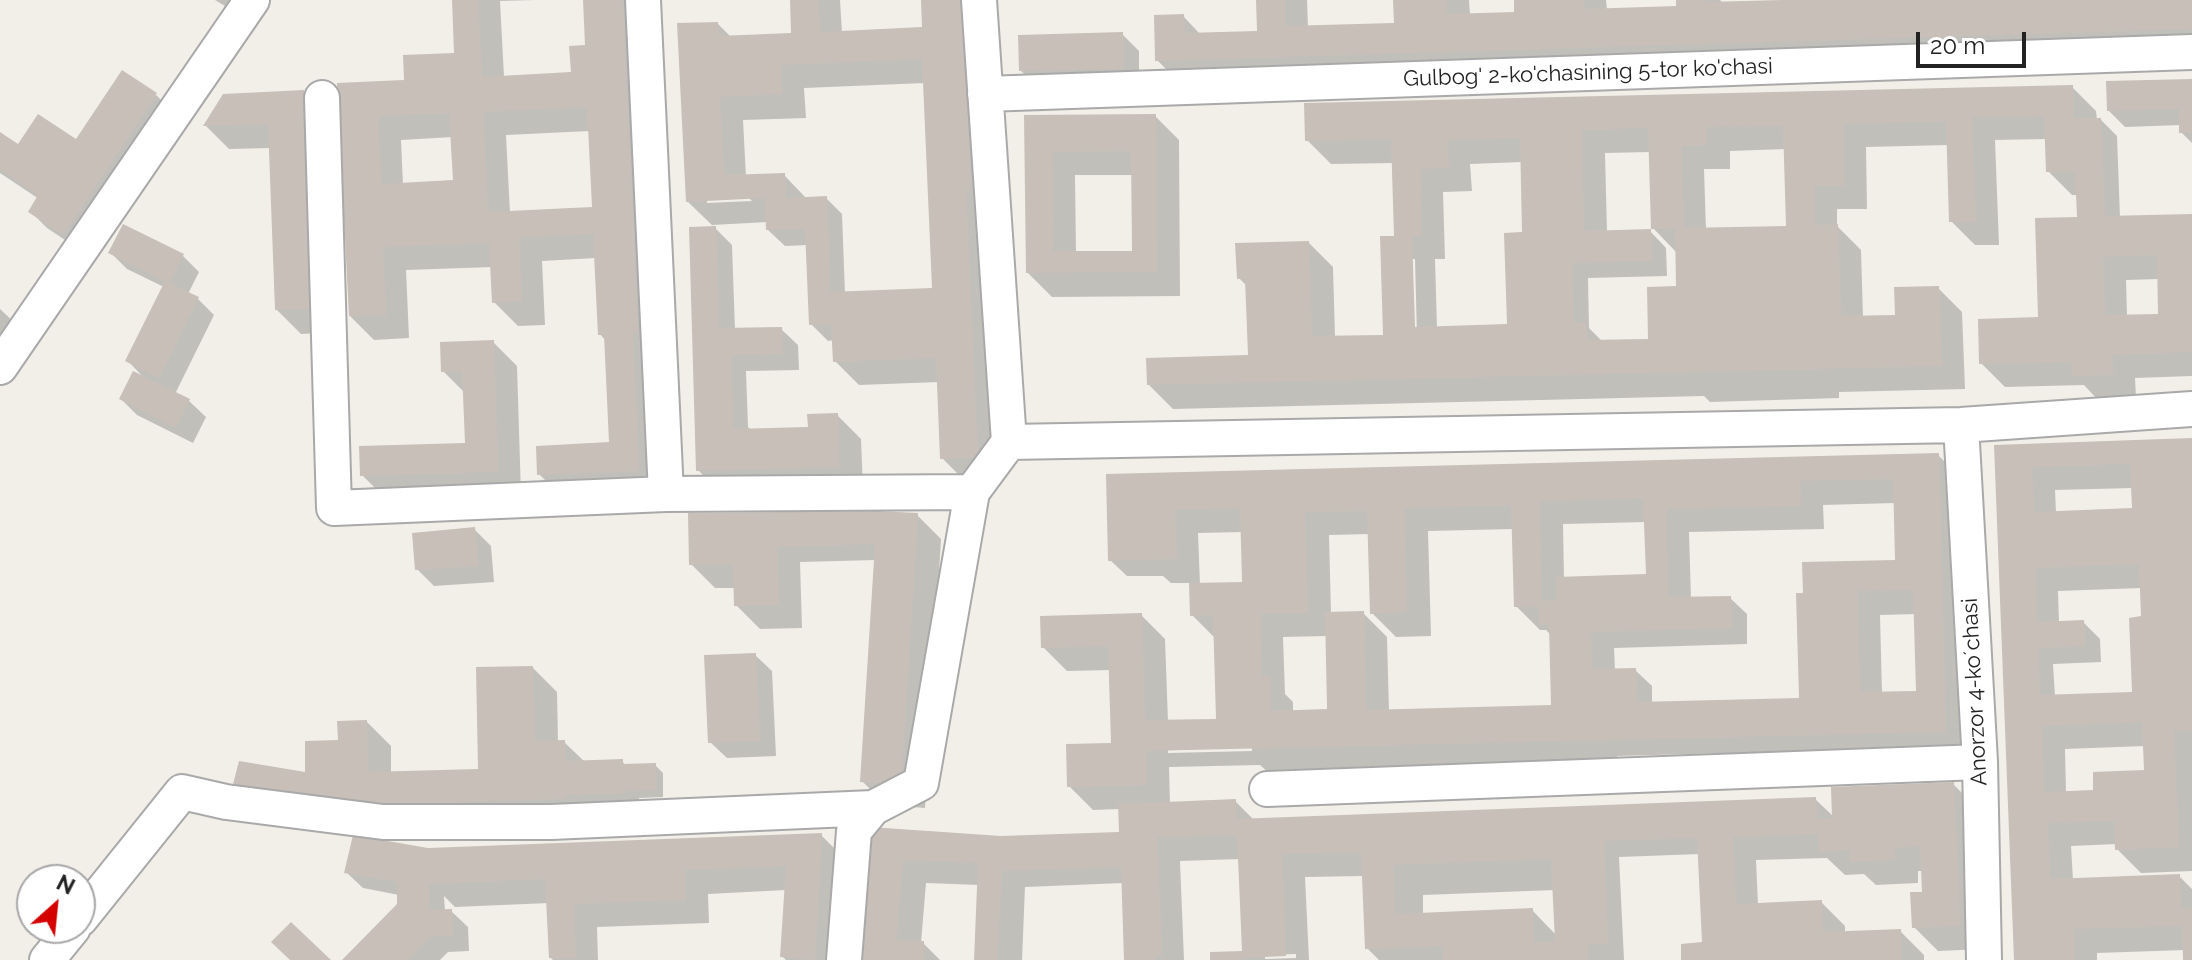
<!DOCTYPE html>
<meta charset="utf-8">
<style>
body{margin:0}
#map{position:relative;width:2192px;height:960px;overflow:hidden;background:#f2efe9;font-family:Raleway,sans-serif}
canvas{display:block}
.north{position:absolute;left:16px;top:864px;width:80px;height:80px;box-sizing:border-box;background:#fff;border:2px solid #a7a7a7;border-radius:50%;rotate:27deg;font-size:22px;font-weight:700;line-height:32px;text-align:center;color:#222}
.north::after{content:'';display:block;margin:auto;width:28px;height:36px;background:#d40000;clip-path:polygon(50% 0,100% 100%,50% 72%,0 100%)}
.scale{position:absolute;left:1916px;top:32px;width:110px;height:36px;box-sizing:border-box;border:4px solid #222;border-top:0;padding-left:10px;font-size:24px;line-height:28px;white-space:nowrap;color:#222;-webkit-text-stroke:6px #fff;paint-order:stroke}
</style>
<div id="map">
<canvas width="2192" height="960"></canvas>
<div class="north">N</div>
<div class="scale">20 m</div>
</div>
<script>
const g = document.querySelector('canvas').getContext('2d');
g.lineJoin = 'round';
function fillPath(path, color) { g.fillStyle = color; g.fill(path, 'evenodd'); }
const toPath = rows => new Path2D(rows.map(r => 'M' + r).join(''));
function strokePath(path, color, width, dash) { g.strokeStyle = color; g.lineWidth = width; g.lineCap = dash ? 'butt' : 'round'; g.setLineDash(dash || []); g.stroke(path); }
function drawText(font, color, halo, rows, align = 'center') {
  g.font = font + ' Raleway,sans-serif'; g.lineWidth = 6; g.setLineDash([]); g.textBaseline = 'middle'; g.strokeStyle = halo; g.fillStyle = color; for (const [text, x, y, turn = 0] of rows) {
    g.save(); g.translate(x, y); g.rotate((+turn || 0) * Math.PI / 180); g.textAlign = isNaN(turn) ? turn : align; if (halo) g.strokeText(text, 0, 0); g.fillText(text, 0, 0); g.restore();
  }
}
fillPath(toPath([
 [215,0,263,0,250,21],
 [454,0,535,0,500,1,504,77,573,74,587,47,585,0,645,0,662,494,563,498,539,474,611,444,606,341,600,334,596,258,542,261,545,325,518,326,494,302,493,267,406,270,409,338,374,340,350,316,346,228,336,218,344,193,339,85,406,82,456,55],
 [590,131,594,209,510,213,506,135],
 [453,137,455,182,403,185,401,140],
 [792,0,840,0,842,33,924,29,923,0,984,0,988,77,959,49,956,52,985,81,1001,480,966,482,942,458,939,382,859,385,835,361,834,340,828,341,811,324,807,245,785,246,768,230,768,222,712,225,732,245,735,330,781,329,798,345,799,370,746,371,748,427,752,431,810,429,837,415,861,439,863,490,722,494,698,470,715,228,687,201,718,24,731,37,793,35],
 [925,83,934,290,845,294,842,214,826,198,807,199,784,175,746,177,743,120,806,118,804,88],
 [748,197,752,201,707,203,707,199],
 [1258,0,1307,0,1308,28,1396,25,1395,0,1469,0,1470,15,1516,14,1516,0,1606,0,1607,10,1678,8,1678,0,1720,0,1724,4,1811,0,2192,0,2192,52,1181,84,1157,60,1183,16,1201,35,1259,33],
 [1122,34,1139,51,1139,85,1038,87,1021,71],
 [2192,81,2192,143,2181,132,2181,125,2125,127,2109,111],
 [2072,87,2096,111,2097,120,2101,120,2117,136,2120,218,2192,216,2192,376,2135,378,2136,398,2098,400,2084,385,2005,387,1981,363,2040,319,2082,219,2078,195,2072,195,2048,171,2047,139,1995,140,1999,245,1975,245,1951,221,1949,145,1866,147,1867,209,1837,209,1837,226,1861,250,1863,318,1897,317,1938,288,1962,312,1965,389,1839,392,1839,398,1710,402,1704,396,1173,409,1149,385,1250,357,1248,287,1239,278,1309,243,1333,267,1335,338,1385,337,1396,238,1394,163,1331,164,1307,140],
 [1786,149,1788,227,1706,230,1704,169,1730,169,1730,151],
 [1651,152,1653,228,1677,253,1678,288,1650,341,1603,342,1589,328,1588,278,1667,276,1666,248,1650,231,1607,232,1605,153],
 [1522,162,1524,234,1509,326,1437,328,1435,259,1445,259,1443,192,1472,191,1470,164],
 [1411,259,1415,259,1417,337,1413,337],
 [2159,279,2160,316,2127,317,2126,280],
 [303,92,327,116,336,332,301,334,277,310,271,148,229,149,206,126],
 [156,95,180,118,80,250,47,228,30,211,39,199,0,173,0,134,18,146,76,142],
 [1155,116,1179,140,1180,296,1052,297,1028,273,1026,117],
 [1075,175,1133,175,1134,253,1076,253],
 [111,253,182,255,199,272,188,294,198,299,214,315,175,394,189,401,206,417,193,443,137,415,121,399,144,378,128,361,164,287,127,269],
 [0,309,31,338,0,384],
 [493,342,517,366,521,495,386,499,362,475,467,445,465,393,443,371],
 [2192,440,2192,871,2141,873,2117,849,2117,844,2071,846,2073,880,2179,876,2192,889,2192,960,2185,960,2185,950,2097,953,2097,960,2017,960,1997,447],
 [2133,488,2134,510,2056,513,2055,490],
 [2142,588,2146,619,2137,694,2055,697,2053,664,2101,662,2100,639,2083,622,2059,623,2058,591],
 [2145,746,2146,771,2095,792,2066,793,2065,749],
 [1938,455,1962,479,1970,755,1739,760,1731,753,1617,756,1617,763,1268,772,1260,765,1169,767,1170,804,1235,801,1254,820,1815,799,1834,817,1953,784,1977,808,1983,949,1938,951,1914,927,1924,894,1923,871,1918,871,1918,883,1876,885,1864,874,1845,875,1827,858,1756,860,1758,905,1821,902,1845,926,1845,933,1900,931,1924,955,1924,960,1683,960,1704,945,1700,854,1619,857,1624,960,1379,960,1367,948,1364,876,1305,877,1309,960,1212,960,1244,953,1240,859,1180,861,1184,960,1112,960,1126,960,1123,883,1025,887,1022,960,976,960,979,885,926,883,921,943,923,943,940,960,857,960,872,829,1001,838,1121,834,1120,809,1093,810,1069,786,1113,745,1111,670,1067,671,1043,647,1141,615,1165,639,1168,722,1218,721,1216,639,1192,615,1191,583,1171,583,1163,576,1127,576,1110,560,1108,476],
 [1895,503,1897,562,1798,595,1801,700,1652,704,1652,686,1635,670,1615,670,1614,648,1747,644,1747,614,1730,598,1691,599,1689,532,1824,529,1823,505],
 [1646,522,1648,576,1564,579,1563,524],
 [1514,529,1516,606,1540,630,1546,630,1551,635,1553,707,1389,711,1387,637,1363,613,1331,614,1329,535,1370,534,1372,613,1396,637,1431,636,1428,531],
 [1243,532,1245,584,1200,585,1198,533],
 [1916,614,1918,693,1882,694,1880,615],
 [1327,636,1329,711,1293,712,1293,702,1285,694,1283,637],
 [1252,747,1252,751,1168,753,1168,749],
 [1555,890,1556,935,1532,910,1423,915,1423,895],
 [1296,954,1296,958,1265,959,1265,955],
 [917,515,941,539,925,808,886,805,862,781,876,560,800,562,802,628,760,629,736,605,736,588,715,588,691,564],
 [474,529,491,546,494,582,434,586,417,569],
 [755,655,772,671,776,756,727,758,710,742],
 [533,668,557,692,558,742,564,742,585,762,622,761,626,766,655,765,663,773,663,797,639,798,640,809,364,831,307,774,340,742,367,722,391,746,391,773,480,770],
 [821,835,845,859,839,960,786,960,782,956,786,890,708,894,709,923,597,927,598,960,553,960,551,958,549,903,455,907,444,896,445,911,451,911,468,927,469,951,448,952,440,960,345,960,399,904,399,895,363,888,346,872,428,850]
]), '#0003');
fillPath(toPath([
 [452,0,478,0,482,77,571,72,569,46,585,45,583,0,623,0,638,333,633,334,639,471,537,475,536,446,609,442,604,335,598,335,593,234,519,237,522,301,492,303,489,243,383,247,386,315,349,316,344,218,334,219,332,191,342,191,337,83,404,80,403,55,454,53],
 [587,107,592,207,488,212,483,112],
 [449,113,453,180,381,184,378,116],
 [790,0,818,0,820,32,922,27,921,0,962,0,971,190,966,190,978,457,940,459,936,358,833,362,831,324,809,325,805,229,766,230,765,198,686,202,677,23,718,22,719,36,791,33],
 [922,59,932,288,830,292,827,196,786,198,785,173,724,175,720,97,782,94,781,65],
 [1256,0,1285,0,1285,26,1394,23,1393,0,1447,0,1447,14,1514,12,1514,0,1584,0,1584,9,1676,6,1676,0,1706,0,1707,2,1782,0,2192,0,2192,29,1155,61,1154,15,1184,14,1185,33,1257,31],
 [1123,32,1124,69,1019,71,1018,35],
 [122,70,157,93,63,235,28,212,38,195,0,169,0,132,18,144,38,114,76,139],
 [2192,79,2192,132,2179,133,2179,109,2107,111,2106,81],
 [2073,85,2074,118,2101,118,2105,216,2192,214,2192,352,2112,355,2113,375,2072,376,2071,362,1979,364,1978,319,2038,317,2035,218,2077,217,2075,172,2046,172,2044,116,1972,117,1976,222,1949,222,1946,121,1843,124,1844,186,1814,186,1815,225,1838,224,1841,316,1895,315,1894,287,1939,286,1942,366,1147,385,1146,358,1248,355,1245,279,1237,279,1235,243,1309,241,1312,336,1383,335,1380,236,1394,236,1391,139,1305,141,1304,103],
 [1783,126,1786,226,1684,228,1681,146,1707,145,1707,127],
 [1648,128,1651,229,1675,228,1676,286,1647,287,1648,339,1587,340,1586,322,1574,323,1572,263,1652,261,1651,229,1584,231,1582,130],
 [1520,138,1522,232,1504,233,1507,324,1415,327,1412,236,1422,236,1420,169,1449,168,1447,140],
 [2157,255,2158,314,2105,315,2103,257],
 [304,90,313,309,275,310,268,124,203,126,223,94],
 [1156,114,1157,272,1026,273,1024,115],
 [1131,151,1132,251,1053,251,1052,152],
 [123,224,184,254,169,283,199,297,159,378,125,361,165,281,108,253],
 [716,226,719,328,782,327,783,354,731,355,733,429,808,427,807,414,838,413,839,467,696,471,689,227],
 [494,340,498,472,360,476,359,446,465,443,462,371,441,372,440,342],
 [133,371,190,399,176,428,119,399],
 [2192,438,2192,731,2174,731,2179,847,2115,850,2114,821,2048,823,2050,879,2180,874,2181,908,2192,908,2192,960,2183,960,2182,926,2074,929,2075,960,2014,960,1994,445],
 [2130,464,2132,508,2034,512,2032,467],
 [2139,564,2141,616,2129,618,2132,692,2040,695,2038,648,2085,646,2084,620,2037,622,2035,568],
 [2142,722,2144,770,2093,772,2093,790,2044,792,2042,726],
 [1939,453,1946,732,1146,751,1147,785,1067,787,1066,744,1111,743,1108,646,1041,648,1040,616,1142,613,1145,720,1216,719,1213,615,1190,616,1189,583,1242,582,1240,508,1175,510,1177,559,1108,561,1106,474],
 [1893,479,1895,560,1802,562,1803,593,1796,593,1799,698,1637,702,1636,668,1592,669,1591,632,1732,628,1731,596,1668,597,1666,509,1801,506,1800,481],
 [1643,498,1646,574,1556,577,1556,600,1542,601,1539,501],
 [1511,505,1514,607,1538,607,1539,625,1549,625,1551,705,1366,710,1364,611,1325,612,1327,709,1270,711,1270,676,1262,677,1260,614,1308,613,1305,512,1367,511,1370,614,1407,612,1404,508],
 [1913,590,1916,691,1860,692,1857,591],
 [877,511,918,513,901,785,860,782,875,544,777,547,779,605,734,606,733,564,689,565,688,513],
 [475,527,478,566,415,570,412,533],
 [756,653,760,741,708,743,704,655],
 [533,666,535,741,565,740,566,761,623,759,623,764,656,763,656,790,624,791,624,793,566,795,567,799,479,801,338,808,230,796,239,761,305,772,305,741,338,740,337,721,367,720,368,772,478,769,476,667],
 [1954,782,1960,926,1912,928,1910,892,1922,892,1920,846,1895,848,1895,860,1850,862,1849,850,1819,852,1818,834,1733,837,1736,904,1822,900,1823,932,1901,929,1902,960,1681,960,1681,944,1702,942,1697,838,1604,841,1608,944,1587,945,1588,960,1443,960,1443,946,1365,949,1361,852,1282,854,1286,956,1242,958,1242,960,1210,960,1210,952,1242,951,1237,835,1157,837,1162,956,1155,956,1156,960,1124,960,1121,867,1002,871,997,960,974,960,978,863,903,860,896,940,924,941,924,960,855,960,870,827,1001,836,1119,832,1118,804,1236,799,1236,819,1816,797,1817,819,1832,818,1831,787],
 [1551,859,1555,942,1534,942,1533,908,1395,914,1393,865],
 [822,833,815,960,780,957,786,866,685,870,686,900,574,904,576,958,549,958,545,879,429,884,429,910,452,909,453,936,431,936,408,960,342,960,397,904,397,882,344,873,353,835,428,848],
 [291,922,331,960,290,960,271,942]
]), '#c7bfb8');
const minor = toPath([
 [643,0,666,494],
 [985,94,2192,52],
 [322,98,334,508,666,494,972,492],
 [0,367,252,0],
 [1961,425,1980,762,1984,960],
 [1009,442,1961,425,2192,409],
 [1267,789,1980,762],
 [80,919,182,792,226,802,383,822,551,822,873,808],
 [47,960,73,928],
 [844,960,854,831,873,808,921,783,972,492,1009,442,979,0]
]);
strokePath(minor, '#a9a9a9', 38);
strokePath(minor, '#fff', 34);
drawText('22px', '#222', '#fff', [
 ["Gulbog' 2-ko'chasining 5-tor ko'chasi",1588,73,-2],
 ["Аnorzor 4-koʼchasi",1975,692,-93]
]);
</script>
